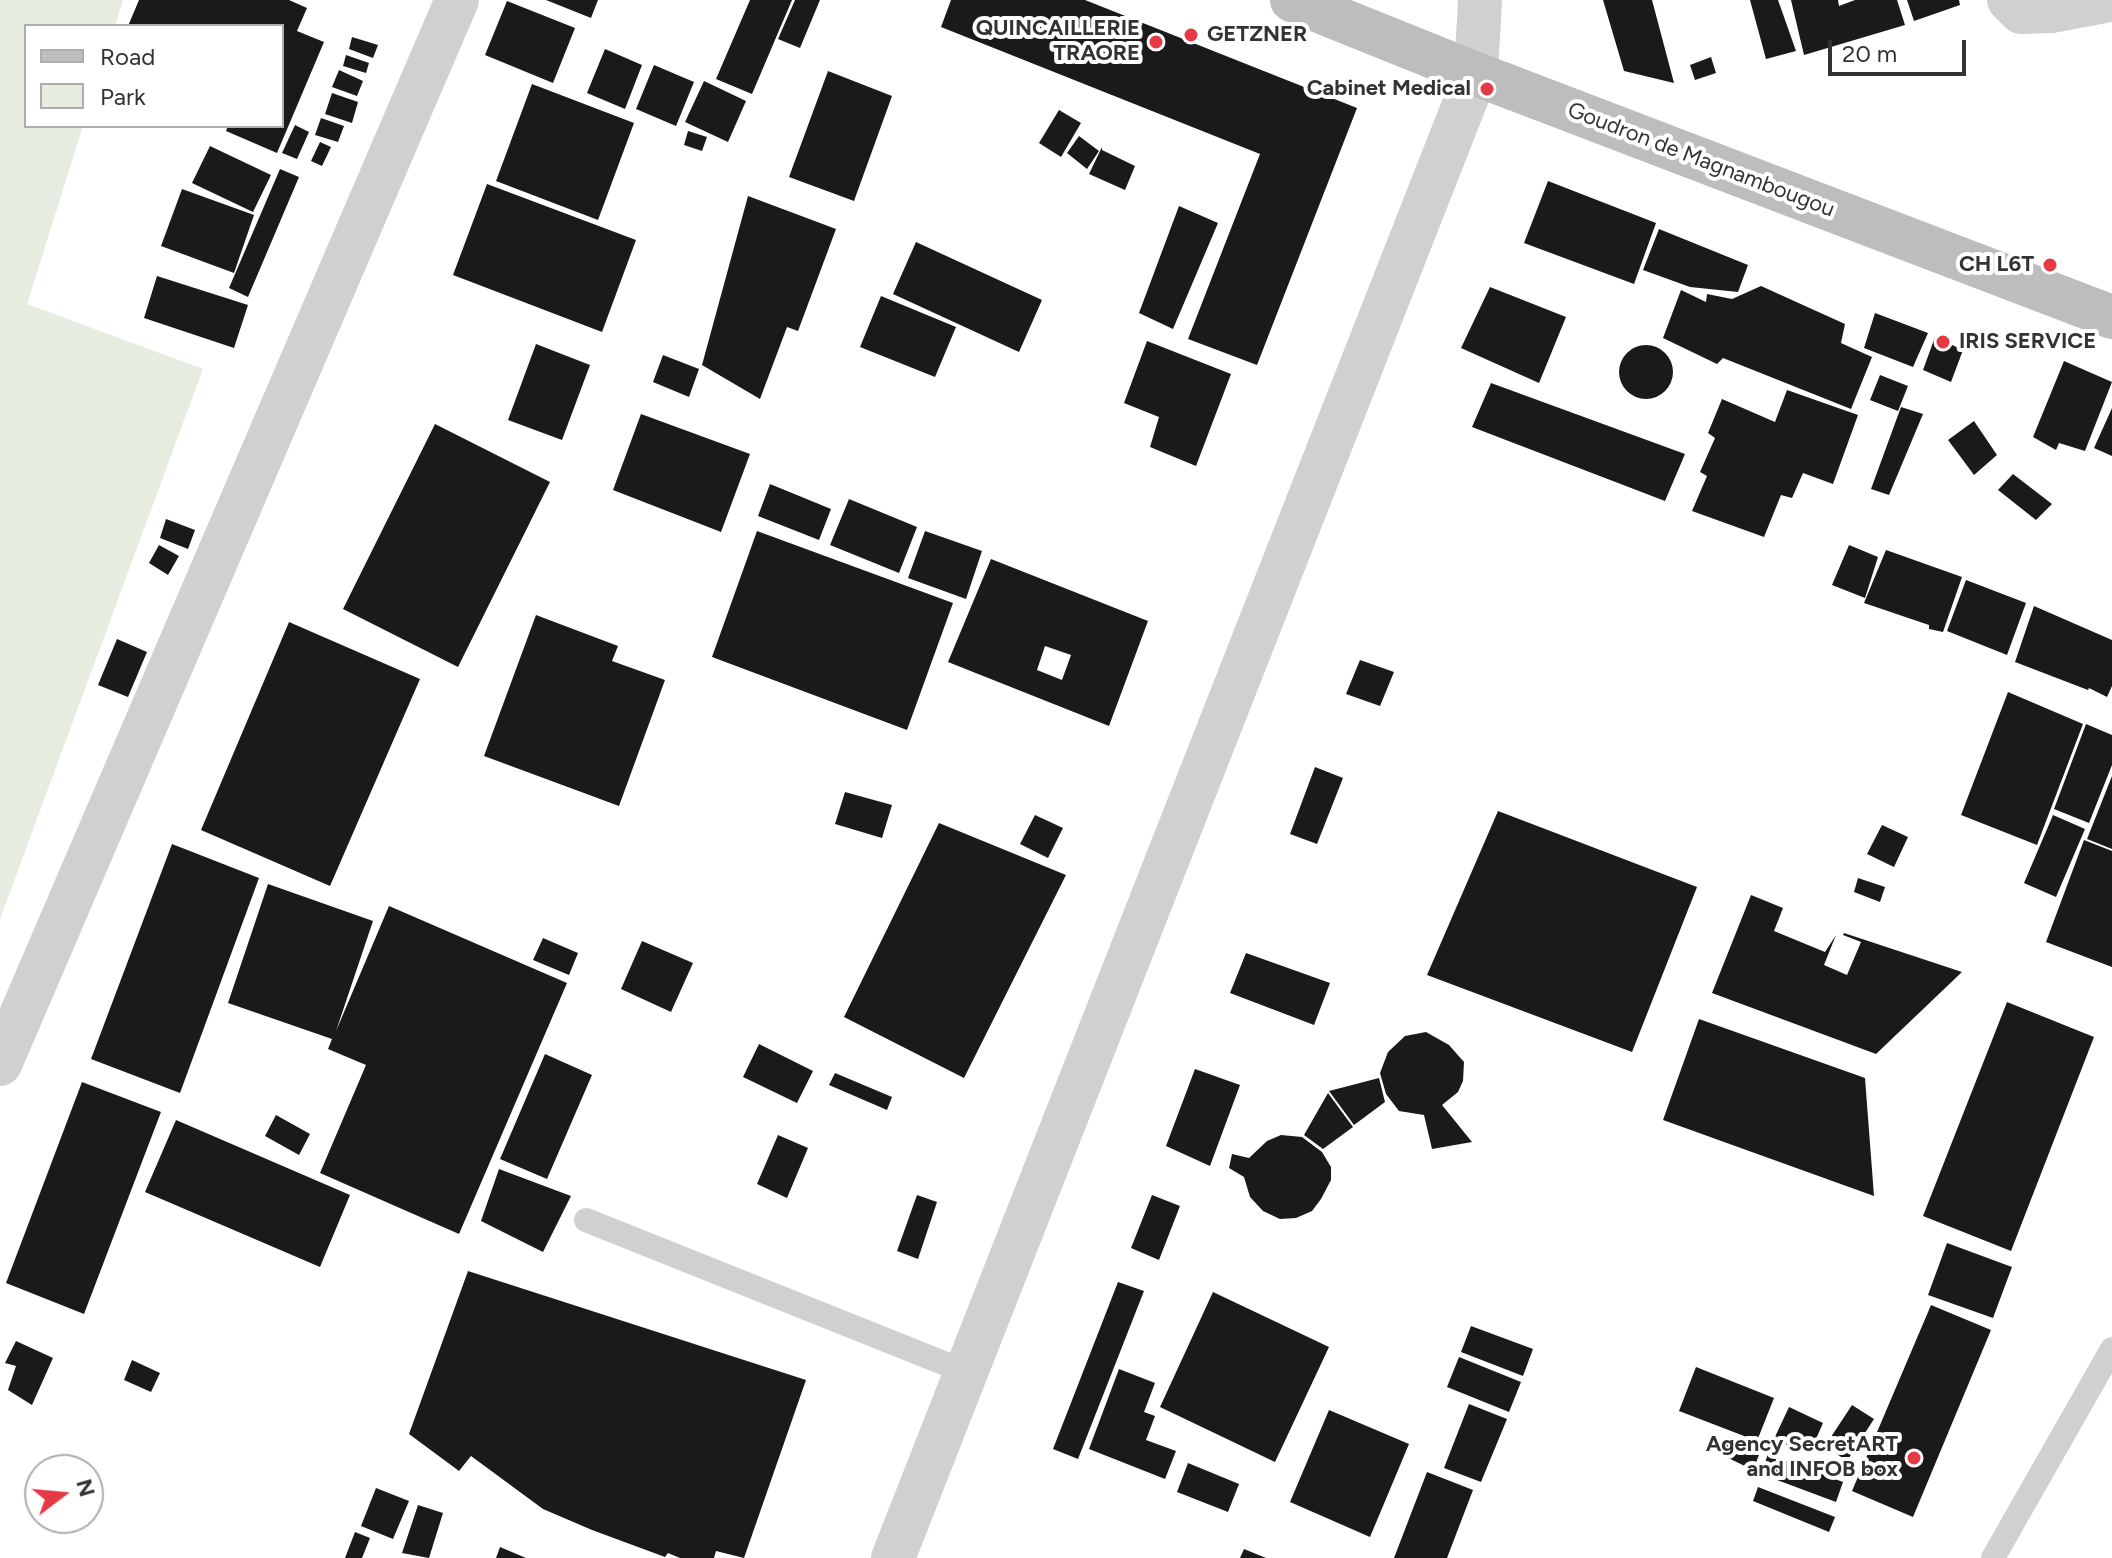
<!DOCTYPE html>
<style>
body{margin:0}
#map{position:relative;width:2112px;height:1558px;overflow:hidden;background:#fff;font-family:Figtree,sans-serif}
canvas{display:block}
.legend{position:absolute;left:24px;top:24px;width:260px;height:104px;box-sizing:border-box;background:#fff;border:2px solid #adadad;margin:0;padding:10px 14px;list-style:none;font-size:24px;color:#333}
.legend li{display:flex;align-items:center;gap:16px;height:40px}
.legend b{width:40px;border:2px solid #adadad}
.north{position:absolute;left:24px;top:1454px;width:80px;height:80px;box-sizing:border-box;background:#fff;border:2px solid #adadad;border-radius:50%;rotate:74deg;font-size:22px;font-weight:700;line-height:32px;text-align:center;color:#333}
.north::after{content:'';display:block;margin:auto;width:28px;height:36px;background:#e63946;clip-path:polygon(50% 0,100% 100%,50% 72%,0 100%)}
.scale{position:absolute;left:1828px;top:40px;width:138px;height:36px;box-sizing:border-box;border:4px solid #333;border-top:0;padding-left:10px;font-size:24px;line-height:28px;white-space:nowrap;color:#333;-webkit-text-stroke:6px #fff;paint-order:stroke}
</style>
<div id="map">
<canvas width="2112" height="1558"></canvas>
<ul class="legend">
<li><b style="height:10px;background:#bdbdbd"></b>Road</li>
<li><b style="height:22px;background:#e6ecdf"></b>Park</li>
</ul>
<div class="north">N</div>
<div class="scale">20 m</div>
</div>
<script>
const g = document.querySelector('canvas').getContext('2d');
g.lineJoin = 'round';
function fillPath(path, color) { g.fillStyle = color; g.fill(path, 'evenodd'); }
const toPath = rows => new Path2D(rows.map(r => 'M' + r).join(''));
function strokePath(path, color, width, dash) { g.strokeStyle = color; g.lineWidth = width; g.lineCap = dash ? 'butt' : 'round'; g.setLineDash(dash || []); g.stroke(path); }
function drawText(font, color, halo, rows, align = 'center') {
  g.font = font + ' Figtree,sans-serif'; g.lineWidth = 8; g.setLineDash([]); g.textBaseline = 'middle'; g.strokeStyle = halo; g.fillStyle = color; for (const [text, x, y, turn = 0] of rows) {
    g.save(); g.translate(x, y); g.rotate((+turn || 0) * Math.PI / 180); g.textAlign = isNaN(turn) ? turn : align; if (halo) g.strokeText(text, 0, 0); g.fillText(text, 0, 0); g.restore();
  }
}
fillPath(toPath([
 [0,0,123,0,115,26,26,26,26,126,83,126,27,304,203,369,0,919]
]), '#e6ecdf');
fillPath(toPath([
 [139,0,289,0,307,8,297,31,324,42,277,153,226,131,228,126,282,126,282,26,128,26],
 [546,0,598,0,591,18],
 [750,0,792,0,752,94,716,79],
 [795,0,820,0,800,48,778,39],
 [951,0,1085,0,1357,108,1257,365,1188,339,1260,154,941,27],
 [1603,0,1652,0,1674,83,1624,71],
 [1750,0,1778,0,1796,51,1766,59],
 [1791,0,1838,0,1839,6,1855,0,1897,0,1905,25,1804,55],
 [1907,0,1959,0,1960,5,1914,21],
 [507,1,575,28,553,83,485,55],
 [352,37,378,45,373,58,349,49],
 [605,49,642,65,625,109,587,93],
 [346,55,369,63,366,73,343,66],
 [1711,57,1716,73,1695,80,1690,65],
 [654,65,694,82,676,126,636,109],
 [339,70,363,81,357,96,332,87],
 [828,71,892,96,854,201,789,177],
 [704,81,746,101,728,142,685,122],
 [532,84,634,123,598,220,496,181],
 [332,93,358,102,352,123,325,114],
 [1059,110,1081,123,1061,157,1039,143],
 [321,118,344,126,338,142,315,135],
 [295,125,309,132,297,159,282,153],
 [688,131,707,137,702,151,684,145],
 [1079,136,1099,151,1087,169,1067,153],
 [320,142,331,147,322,166,311,161],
 [210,146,271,175,253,212,192,183],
 [1102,147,1102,150,1135,166,1125,190,1089,174],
 [280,169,299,177,248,297,229,288],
 [1548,181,1656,223,1634,284,1524,243],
 [487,184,636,240,602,332,453,275],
 [182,189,254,215,234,273,161,246],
 [748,196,836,229,798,331,787,327,760,399,702,365],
 [1179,206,1218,223,1173,329,1139,313],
 [1659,229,1748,265,1738,292,1690,287,1643,270],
 [916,242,1042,300,1019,352,893,294],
 [157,276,248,305,234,348,144,318],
 [1761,286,1845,324,1841,343,1872,357,1851,409,1723,358,1717,364,1663,338,1681,290,1706,302,1707,294,1732,299],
 [1490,287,1566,317,1539,383,1461,348],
 [881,296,956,327,935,377,860,347],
 [1875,313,1928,333,1913,367,1864,348],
 [1935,337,1963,350,1951,382,1923,370],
 [1147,341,1231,374,1196,466,1150,447,1159,417,1124,403],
 [536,344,590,365,562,440,508,420],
 '1619 372a27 27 0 1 1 54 0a27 27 0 1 1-54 0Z',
 [663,355,699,369,689,397,653,382],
 [2064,361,2112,382,2085,451,2059,443,2056,450,2033,437],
 [1880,375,1908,386,1898,411,1870,400],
 [1491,383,1685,454,1665,501,1472,427],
 [1787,390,1858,415,1833,484,1803,473,1792,498,1781,495,1764,537,1692,511,1707,476,1700,472,1715,438,1708,433,1722,399,1775,422],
 [1901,407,1923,414,1889,495,1871,489],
 [2112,408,2112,456,2094,448],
 [641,414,750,454,721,532,613,490],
 [1974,421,1997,455,1974,475,1948,440],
 [435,424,550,482,458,667,343,609],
 [2013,474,2052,504,2036,520,1998,490],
 [770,484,831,509,819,540,758,516],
 [849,499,917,527,899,573,830,545],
 [166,519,195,530,188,549,160,538],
 [757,531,953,603,907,730,712,657],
 [925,531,982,551,966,599,908,578],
 [159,545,179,556,168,575,149,563],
 [1849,545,1878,557,1865,598,1832,585],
 [1886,550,1962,577,1943,632,1929,629,1929,625,1864,603],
 [991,559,1148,621,1109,726,948,662],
 [1045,646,1071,655,1062,680,1037,670],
 [1966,580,2026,603,2007,655,1947,631],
 [2034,606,2112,640,2112,686,2107,697,2089,688,2088,690,2015,662],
 [536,615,618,646,612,661,665,680,619,806,484,756],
 [289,622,420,679,330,886,201,830],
 [117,639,147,652,128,697,98,685],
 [1360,660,1394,672,1380,706,1346,694],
 [2008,692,2083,724,2037,845,1961,815],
 [2086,724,2112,735,2112,765,2089,823,2054,809],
 [1315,767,1343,778,1317,844,1290,834],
 [2112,776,2112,849,2087,839],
 [845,792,892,805,882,838,835,824],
 [1498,811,1697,887,1632,1052,1427,975],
 [1035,815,1063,828,1048,858,1020,844],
 [2053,815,2085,829,2056,897,2024,883],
 [939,823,1066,875,964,1078,844,1017],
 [1882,825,1908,837,1894,867,1867,854],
 [2084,840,2112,851,2112,967,2046,942],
 [172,844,259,878,180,1093,91,1059],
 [1858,878,1885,887,1880,902,1854,892],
 [268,884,373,921,336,1031,389,906,567,983,459,1234,320,1173,366,1065,328,1049,332,1039,228,1003],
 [1751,895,1783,908,1774,931,1825,952,1836,935,1824,965,1847,975,1861,942,1843,935,1844,933,1962,972,1876,1054,1712,993],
 [543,938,578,953,569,975,533,960],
 [642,941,693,963,671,1012,621,989],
 [1246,953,1330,983,1314,1025,1230,993],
 [2007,1002,2094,1037,2011,1251,1923,1216],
 [1699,1019,1865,1078,1874,1196,1663,1120],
 [1426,1032,1449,1045,1464,1062,1463,1081,1458,1092,1442,1105,1472,1142,1432,1149,1424,1115,1399,1111,1386,1094,1380,1073,1388,1052,1405,1036],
 [759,1044,813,1071,797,1103,743,1077],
 [545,1054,592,1075,547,1179,500,1159],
 [1195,1069,1240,1085,1210,1166,1166,1146],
 [835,1073,892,1097,887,1110,829,1085],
 [1379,1078,1385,1102,1354,1125,1329,1091],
 [82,1082,161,1112,84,1314,6,1283],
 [1328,1093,1353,1127,1323,1149,1304,1135],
 [276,1115,310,1134,299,1155,265,1136],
 [176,1120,350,1195,320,1267,145,1192],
 [778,1135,808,1148,787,1198,757,1184],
 [1281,1135,1302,1137,1322,1152,1331,1167,1331,1180,1321,1199,1312,1211,1296,1218,1280,1219,1263,1211,1250,1197,1244,1177,1229,1168,1232,1154,1249,1158,1267,1141],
 [499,1169,571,1196,543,1252,481,1221],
 [917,1195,937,1202,918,1259,897,1251],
 [1152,1195,1180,1206,1159,1260,1131,1248],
 [1947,1243,2012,1267,1993,1318,1928,1295],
 [468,1271,806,1380,744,1558,716,1551,714,1558,680,1558,668,1553,665,1557,592,1530,543,1509,471,1456,459,1471,409,1434],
 [1118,1282,1144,1291,1078,1459,1053,1449],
 [1213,1292,1329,1347,1275,1462,1160,1407],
 [1931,1305,1991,1330,1913,1517,1852,1491],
 [1471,1326,1533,1349,1523,1376,1461,1352],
 [16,1341,53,1358,32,1405,8,1390,16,1366,5,1363],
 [1459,1357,1521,1382,1509,1412,1447,1387],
 [132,1360,160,1373,151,1392,124,1380],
 [1696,1367,1774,1398,1757,1441,1679,1411],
 [1119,1369,1155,1383,1144,1412,1155,1416,1146,1440,1176,1451,1165,1479,1089,1449],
 [1469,1404,1507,1419,1481,1482,1444,1468],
 [1852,1405,1874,1419,1847,1461,1825,1446],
 [1789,1407,1823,1423,1809,1455,1774,1439],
 [1329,1410,1409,1444,1370,1537,1290,1502],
 [1726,1440,1759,1455,1753,1470,1720,1454],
 [1768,1454,1843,1482,1836,1502,1761,1474],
 [1188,1463,1239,1484,1228,1512,1177,1492],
 [1427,1472,1473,1490,1447,1558,1394,1558],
 [1758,1487,1835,1517,1829,1532,1753,1501],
 [376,1488,409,1501,393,1539,361,1526],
 [418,1505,443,1513,429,1558,402,1553],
 [355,1532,370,1538,362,1558,345,1558],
 [500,1547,526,1558,496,1558],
 [1244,1549,1266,1558,1240,1558]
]), '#1a1a1a');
strokePath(toPath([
 [586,1220,966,1372],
 [1993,1558,2112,1349]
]), '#d0d0d0', 24);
strokePath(toPath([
 [2009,0,2021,12,2051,11,2110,0],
 [0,1064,457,0],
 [893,1558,1476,74,1480,0]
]), '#d0d0d0', 44);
strokePath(toPath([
 [1292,0,1476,74,2112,317]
]), '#bdbdbd', 44);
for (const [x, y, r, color] of [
 [1191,35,8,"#e63946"],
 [1156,42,8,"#e63946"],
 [1487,89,8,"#e63946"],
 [2050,265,8,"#e63946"],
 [1943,342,8,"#e63946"],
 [1914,1458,8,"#e63946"]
]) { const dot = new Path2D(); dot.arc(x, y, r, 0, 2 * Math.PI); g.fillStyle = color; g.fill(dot); strokePath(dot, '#fff', 3); }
drawText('bold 22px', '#333', '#fff', [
 ["QUINCAILLERIE",1140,29],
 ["TRAORE",1140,54],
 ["GETZNER",1207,35,"left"],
 ["Cabinet Medical",1471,89],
 ["CH L6T",2034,265],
 ["IRIS SERVICE",1959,342,"left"],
 ["Agency SecretART",1898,1445],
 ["and INFOB box",1898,1470]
], 'right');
drawText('22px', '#333', '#fff', [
 ["Goudron de Magnambougou",1701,160,21]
]);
</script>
